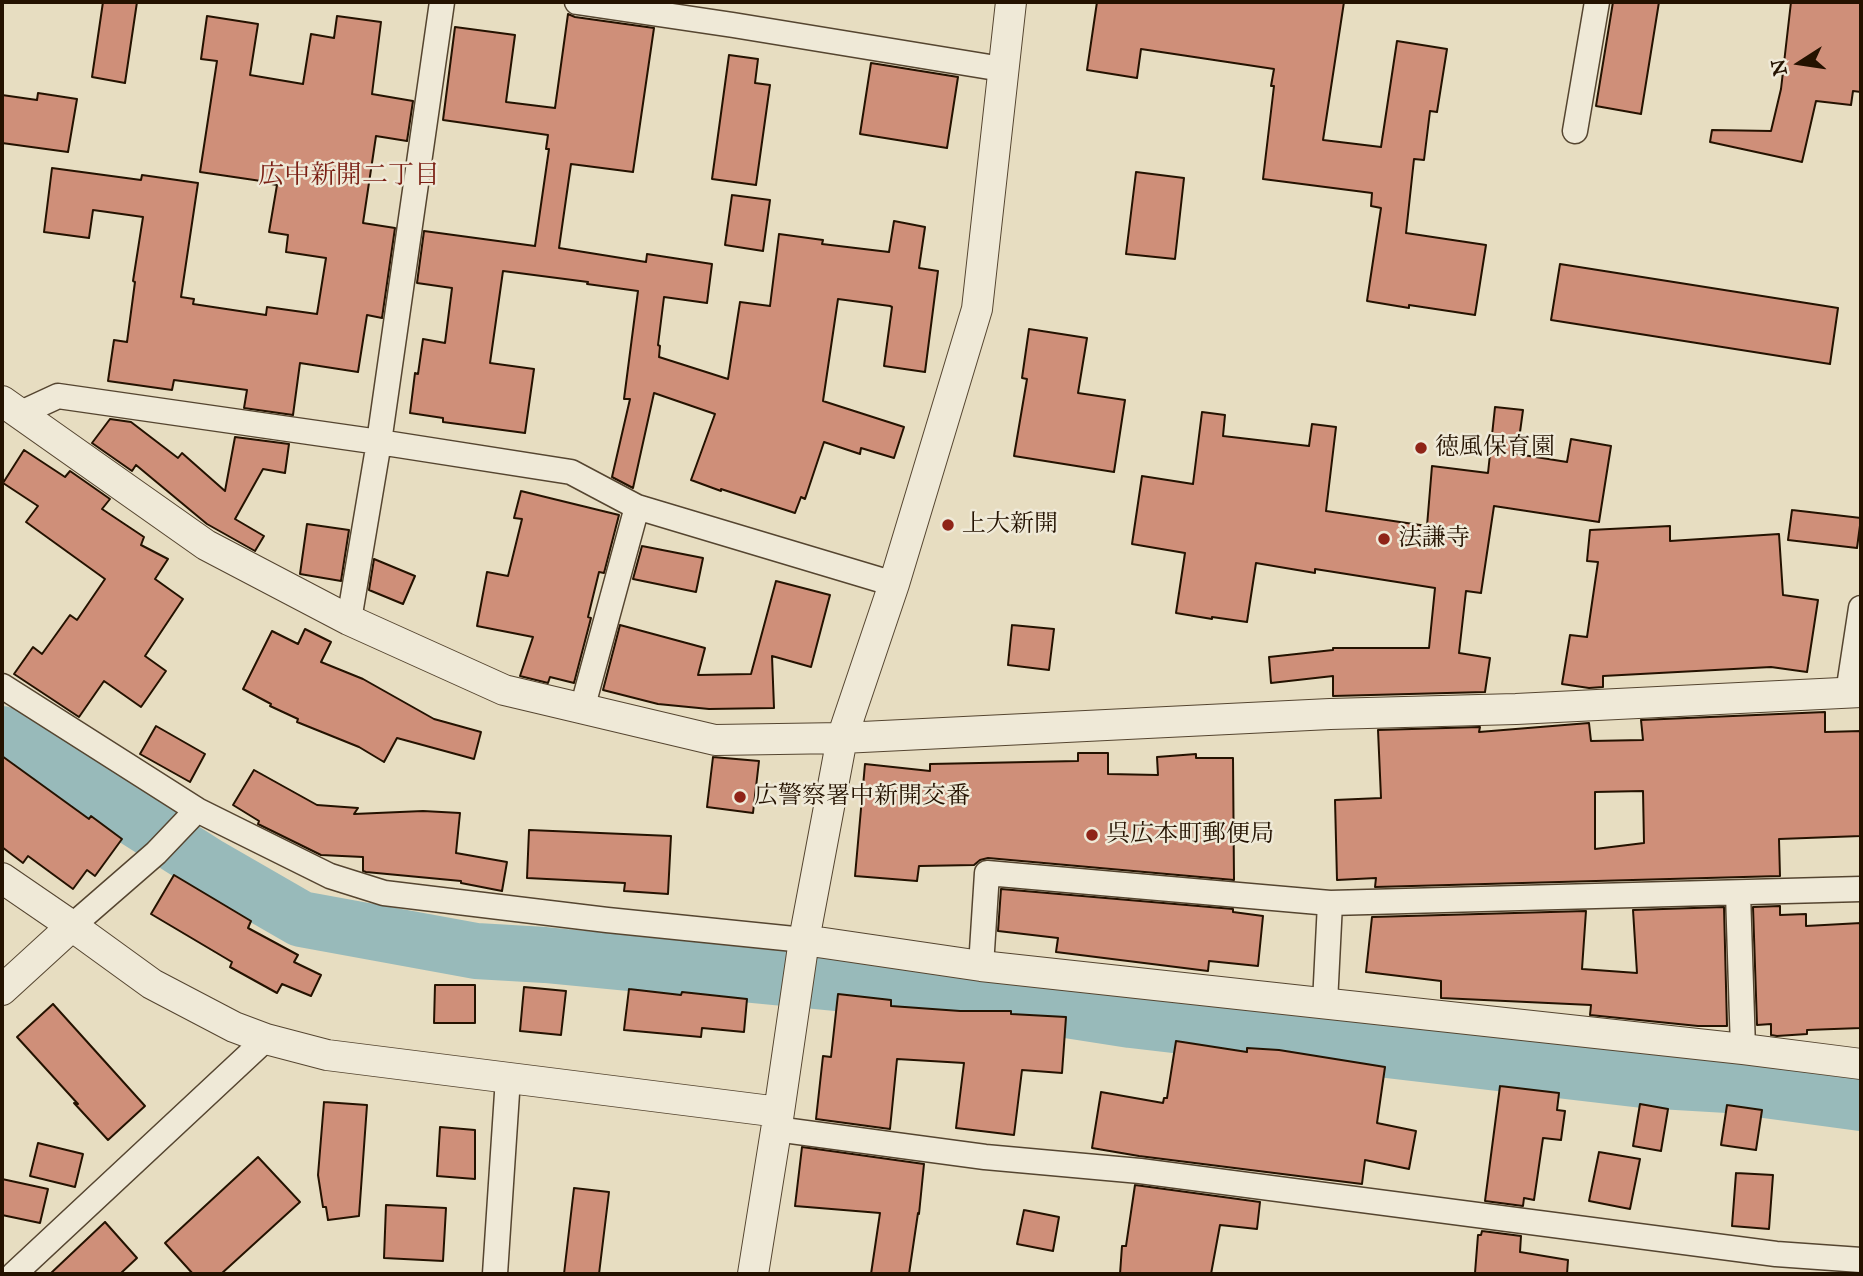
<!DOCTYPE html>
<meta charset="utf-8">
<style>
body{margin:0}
#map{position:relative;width:1863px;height:1276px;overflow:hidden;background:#e7ddc1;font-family:"IM FELL Great Primer",serif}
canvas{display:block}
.frame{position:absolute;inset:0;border:4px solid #241200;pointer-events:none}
.north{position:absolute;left:1765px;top:28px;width:70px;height:70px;-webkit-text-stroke:5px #efe9d7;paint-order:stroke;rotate:258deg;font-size:19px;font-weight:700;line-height:28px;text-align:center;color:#241200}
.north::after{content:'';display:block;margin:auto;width:24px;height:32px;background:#241200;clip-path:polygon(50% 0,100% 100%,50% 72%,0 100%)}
</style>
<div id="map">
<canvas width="1863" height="1276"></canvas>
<div class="frame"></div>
<div class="north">N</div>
</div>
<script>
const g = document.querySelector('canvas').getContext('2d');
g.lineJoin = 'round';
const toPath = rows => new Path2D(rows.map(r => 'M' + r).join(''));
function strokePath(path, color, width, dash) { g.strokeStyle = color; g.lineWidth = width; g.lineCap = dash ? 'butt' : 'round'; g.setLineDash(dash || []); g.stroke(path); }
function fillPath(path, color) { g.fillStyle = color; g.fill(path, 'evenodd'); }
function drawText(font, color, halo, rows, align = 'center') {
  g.font = font + ' "IM FELL Great Primer","Noto Serif JP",serif'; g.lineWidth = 5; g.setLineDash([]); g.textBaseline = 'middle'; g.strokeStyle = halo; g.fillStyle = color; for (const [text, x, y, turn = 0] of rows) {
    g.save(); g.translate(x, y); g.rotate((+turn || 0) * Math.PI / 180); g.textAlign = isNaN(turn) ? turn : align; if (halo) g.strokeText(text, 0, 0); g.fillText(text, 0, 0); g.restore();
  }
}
strokePath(toPath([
 [2,734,209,866,301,919,476,951,545,955,990,998,1131,1020,1643,1080,1728,1085,1861,1103]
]), '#98baba', 56);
const building = toPath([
 [103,2,137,2,125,83,92,77,103,2],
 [1097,2,1344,2,1323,140,1381,147,1397,41,1447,49,1437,112,1430,111,1424,160,1414,159,1406,233,1486,245,1475,315,1409,305,1409,308,1367,301,1381,208,1371,206,1372,193,1263,179,1274,86,1271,86,1274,69,1141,49,1137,78,1087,70,1097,2],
 [1613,2,1659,2,1641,114,1596,106,1613,2],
 [1791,2,1861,2,1861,92,1853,91,1851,105,1816,101,1802,162,1710,142,1712,130,1771,131,1781,89,1791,2],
 [568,14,575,17,654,28,633,172,571,164,559,248,646,262,647,254,712,264,707,303,664,297,658,345,660,346,659,357,728,379,740,302,770,306,779,234,823,240,822,244,889,252,894,221,925,227,919,268,938,271,925,372,884,366,892,307,890,306,838,299,823,401,904,427,894,458,861,448,860,454,824,442,805,499,801,497,795,513,721,489,721,491,691,480,715,414,654,393,633,488,612,477,630,399,624,399,638,291,587,284,588,282,503,271,490,363,534,369,525,433,443,422,443,418,410,413,415,373,418,374,423,339,445,343,452,288,417,283,424,231,535,246,549,149,546,149,548,135,443,120,455,27,515,35,506,102,555,108,568,14],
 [207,16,258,24,250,75,303,84,311,34,334,38,337,16,381,22,372,94,413,101,407,141,376,136,363,223,395,228,382,318,367,315,358,372,300,363,293,415,244,408,247,390,174,380,172,390,108,381,114,340,127,342,135,282,133,281,143,217,93,210,89,238,44,232,52,168,141,180,142,175,198,183,181,297,194,299,193,304,266,315,267,307,317,314,326,258,286,252,288,235,269,232,277,185,260,182,261,181,200,172,217,61,201,59,207,16],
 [729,55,758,59,755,83,770,85,756,185,712,179,729,55],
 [871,63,958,77,947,148,860,134,871,63],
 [38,93,77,99,68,152,2,143,2,95,37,100,38,93],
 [1136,172,1184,178,1175,259,1126,254,1136,172],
 [732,195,770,200,763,251,725,245,732,195],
 [1560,264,1838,308,1830,364,1551,320,1560,264],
 [1029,329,1087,338,1078,393,1125,400,1114,472,1014,456,1027,379,1022,378,1029,329],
 [1495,407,1523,410,1517,454,1567,462,1571,439,1611,446,1599,522,1494,506,1481,593,1466,591,1459,653,1490,658,1485,692,1333,696,1333,676,1271,683,1269,657,1333,650,1333,648,1429,648,1435,588,1315,569,1315,573,1256,563,1247,622,1212,617,1212,619,1176,613,1185,553,1132,544,1142,476,1193,484,1202,412,1225,415,1223,436,1309,446,1312,424,1336,427,1326,511,1427,526,1432,466,1488,473,1495,407],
 [110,419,131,422,178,458,182,453,225,491,235,437,289,444,285,473,263,469,235,519,264,536,255,551,207,524,136,465,132,471,92,443,110,419],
 [24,450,65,477,70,471,110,499,102,509,144,537,141,545,168,559,155,579,183,599,145,656,166,671,141,707,104,681,79,717,14,674,33,647,42,654,70,615,77,620,105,579,26,522,38,506,3,483,24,450],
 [521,491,619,515,604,573,599,572,588,617,591,618,574,683,550,677,548,683,520,676,533,637,477,626,487,572,508,576,522,519,514,518,521,491],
 [1792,510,1861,518,1857,548,1788,540,1792,510],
 [307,524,349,530,341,581,300,574,307,524],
 [1670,526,1670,541,1779,534,1783,595,1818,600,1807,672,1771,667,1603,676,1603,687,1589,688,1562,684,1570,635,1587,637,1598,562,1587,561,1590,530,1670,526],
 [642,546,703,558,696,592,633,579,642,546],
 [374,559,415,576,403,604,369,590,374,559],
 [776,581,830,595,811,667,772,656,774,708,709,709,658,704,603,690,620,625,705,648,698,675,751,674,776,581],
 [1012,625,1054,629,1049,670,1008,665,1012,625],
 [305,629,331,642,321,662,363,679,434,719,481,732,474,759,397,738,384,762,359,747,297,722,298,719,270,706,271,704,243,689,272,631,298,644,305,629],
 [1825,712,1825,732,1861,731,1861,836,1779,839,1780,876,1375,887,1376,878,1337,880,1335,800,1381,798,1378,730,1480,727,1479,732,1589,723,1591,741,1643,740,1641,720,1825,712],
 [1643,791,1644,843,1595,849,1595,792,1643,791],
 [156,726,205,754,190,782,140,754,156,726],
 [1078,753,1108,753,1108,774,1158,775,1157,757,1196,754,1196,758,1233,758,1234,880,988,858,980,860,974,865,919,866,917,881,855,876,865,764,930,771,930,764,1078,761,1078,753],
 [2,756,89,819,91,816,122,839,95,876,87,870,73,889,28,856,23,863,2,847,2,756],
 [713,757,759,761,753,813,707,807,713,757],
 [254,770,317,805,358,808,354,814,423,811,460,813,456,853,507,862,502,891,461,883,461,881,366,872,363,871,363,857,321,855,258,824,259,821,233,805,254,770],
 [529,830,671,836,668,894,624,891,625,883,527,878,529,830],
 [174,875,251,921,248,928,298,955,294,962,321,975,311,996,282,984,277,993,230,967,232,962,151,914,174,875],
 [1001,889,1233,909,1233,912,1263,916,1258,966,1209,961,1208,971,1056,952,1058,938,998,931,1001,889],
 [1780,906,1780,915,1806,914,1806,926,1861,923,1861,1028,1807,1030,1807,1034,1777,1036,1771,1035,1771,1024,1757,1025,1753,907,1780,906],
 [1724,907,1727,1026,1698,1026,1590,1015,1591,1005,1441,998,1441,981,1366,972,1372,917,1586,911,1582,969,1637,973,1633,910,1724,907],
 [435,985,475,985,475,1023,434,1023,435,985],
 [524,987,566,991,561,1035,520,1031,524,987],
 [629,989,681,995,682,992,747,999,744,1032,702,1028,701,1037,624,1030,629,989],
 [838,994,891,1000,891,1006,960,1011,1011,1011,1011,1014,1066,1017,1062,1073,1022,1070,1014,1135,956,1128,964,1063,897,1059,890,1129,816,1119,823,1056,831,1057,838,994],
 [53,1004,145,1106,108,1140,74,1103,78,1104,17,1037,53,1004],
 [1176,1041,1247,1052,1247,1048,1279,1050,1385,1067,1377,1123,1416,1131,1409,1169,1365,1160,1362,1184,1139,1156,1092,1148,1101,1092,1163,1103,1164,1098,1167,1098,1176,1041],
 [1500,1086,1559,1093,1557,1110,1565,1111,1561,1140,1543,1138,1534,1200,1524,1198,1523,1206,1485,1201,1500,1086],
 [324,1102,367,1105,359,1216,328,1220,326,1207,323,1207,318,1175,324,1102],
 [1640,1104,1668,1109,1661,1151,1633,1146,1640,1104],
 [1727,1105,1762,1110,1756,1150,1721,1145,1727,1105],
 [440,1127,475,1130,475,1179,437,1176,440,1127],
 [38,1143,83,1154,75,1187,30,1176,38,1143],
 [802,1147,924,1164,919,1214,918,1213,909,1274,871,1274,880,1213,795,1206,802,1147],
 [1599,1152,1640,1159,1630,1209,1589,1201,1599,1152],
 [258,1157,300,1202,221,1274,193,1274,165,1243,258,1157],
 [1736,1173,1773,1175,1769,1229,1732,1226,1736,1173],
 [2,1179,48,1189,40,1223,2,1215,2,1179],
 [1135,1185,1260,1202,1257,1229,1220,1225,1211,1274,1120,1274,1122,1246,1126,1246,1135,1185],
 [574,1188,609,1192,599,1274,564,1274,574,1188],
 [386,1205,446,1208,443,1261,384,1258,386,1205],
 [1024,1210,1059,1217,1053,1251,1017,1244,1024,1210],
 [105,1222,137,1258,120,1274,50,1274,105,1222],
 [1482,1231,1521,1236,1520,1252,1568,1260,1567,1274,1475,1273,1478,1235,1481,1235,1482,1231]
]);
fillPath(building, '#cf8f79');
strokePath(building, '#241200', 2);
const minor = toPath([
 [577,2,733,25,1002,69],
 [1575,131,1597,2],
 [19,414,58,396,379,442,571,472,637,507,582,709],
 [637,507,894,584],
 [349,620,379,442,442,2],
 [2,686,197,810,330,876,384,893,607,920,804,940],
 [1848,693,1861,608],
 [1738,893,1743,1049],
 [72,926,156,853,197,810],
 [981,966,987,873,1330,903,1861,889],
 [1325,1003,1330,903],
 [776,1129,985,1157,1140,1171,1776,1254,1861,1260],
 [14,1274,266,1039],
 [495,1274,508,1078]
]);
const tertiary = toPath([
 [2,401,206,545,349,620,504,690,715,740,842,738,1330,714,1516,709,1861,692],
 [2,878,72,926,152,984,234,1027,266,1039,327,1055,779,1112],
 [804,940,981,966,1743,1049,1861,1064],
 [2,990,72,926],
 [753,1274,779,1112,804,940,842,738,894,584,977,309,1011,2]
]);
strokePath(minor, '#554530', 27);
strokePath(tertiary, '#554530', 32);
strokePath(minor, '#efe9d7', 24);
strokePath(tertiary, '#efe9d7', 30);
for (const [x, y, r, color] of [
 [1421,448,7,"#8f2418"],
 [948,525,7,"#8f2418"],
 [1384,539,7,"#8f2418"],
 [740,797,7,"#8f2418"],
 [1092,835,7,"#8f2418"]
]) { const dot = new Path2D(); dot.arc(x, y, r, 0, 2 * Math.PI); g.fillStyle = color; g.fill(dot); strokePath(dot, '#efe9d7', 2.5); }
drawText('24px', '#241200', '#efe9d7', [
 ["徳風保育園",1435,448],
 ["上大新開",962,525],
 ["法謙寺",1398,539],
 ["広警察署中新開交番",754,797],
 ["呉広本町郵便局",1106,835]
], 'left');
drawText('26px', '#7a1f14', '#efe9d7', [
 ["広中新開二丁目",349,177]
]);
</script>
